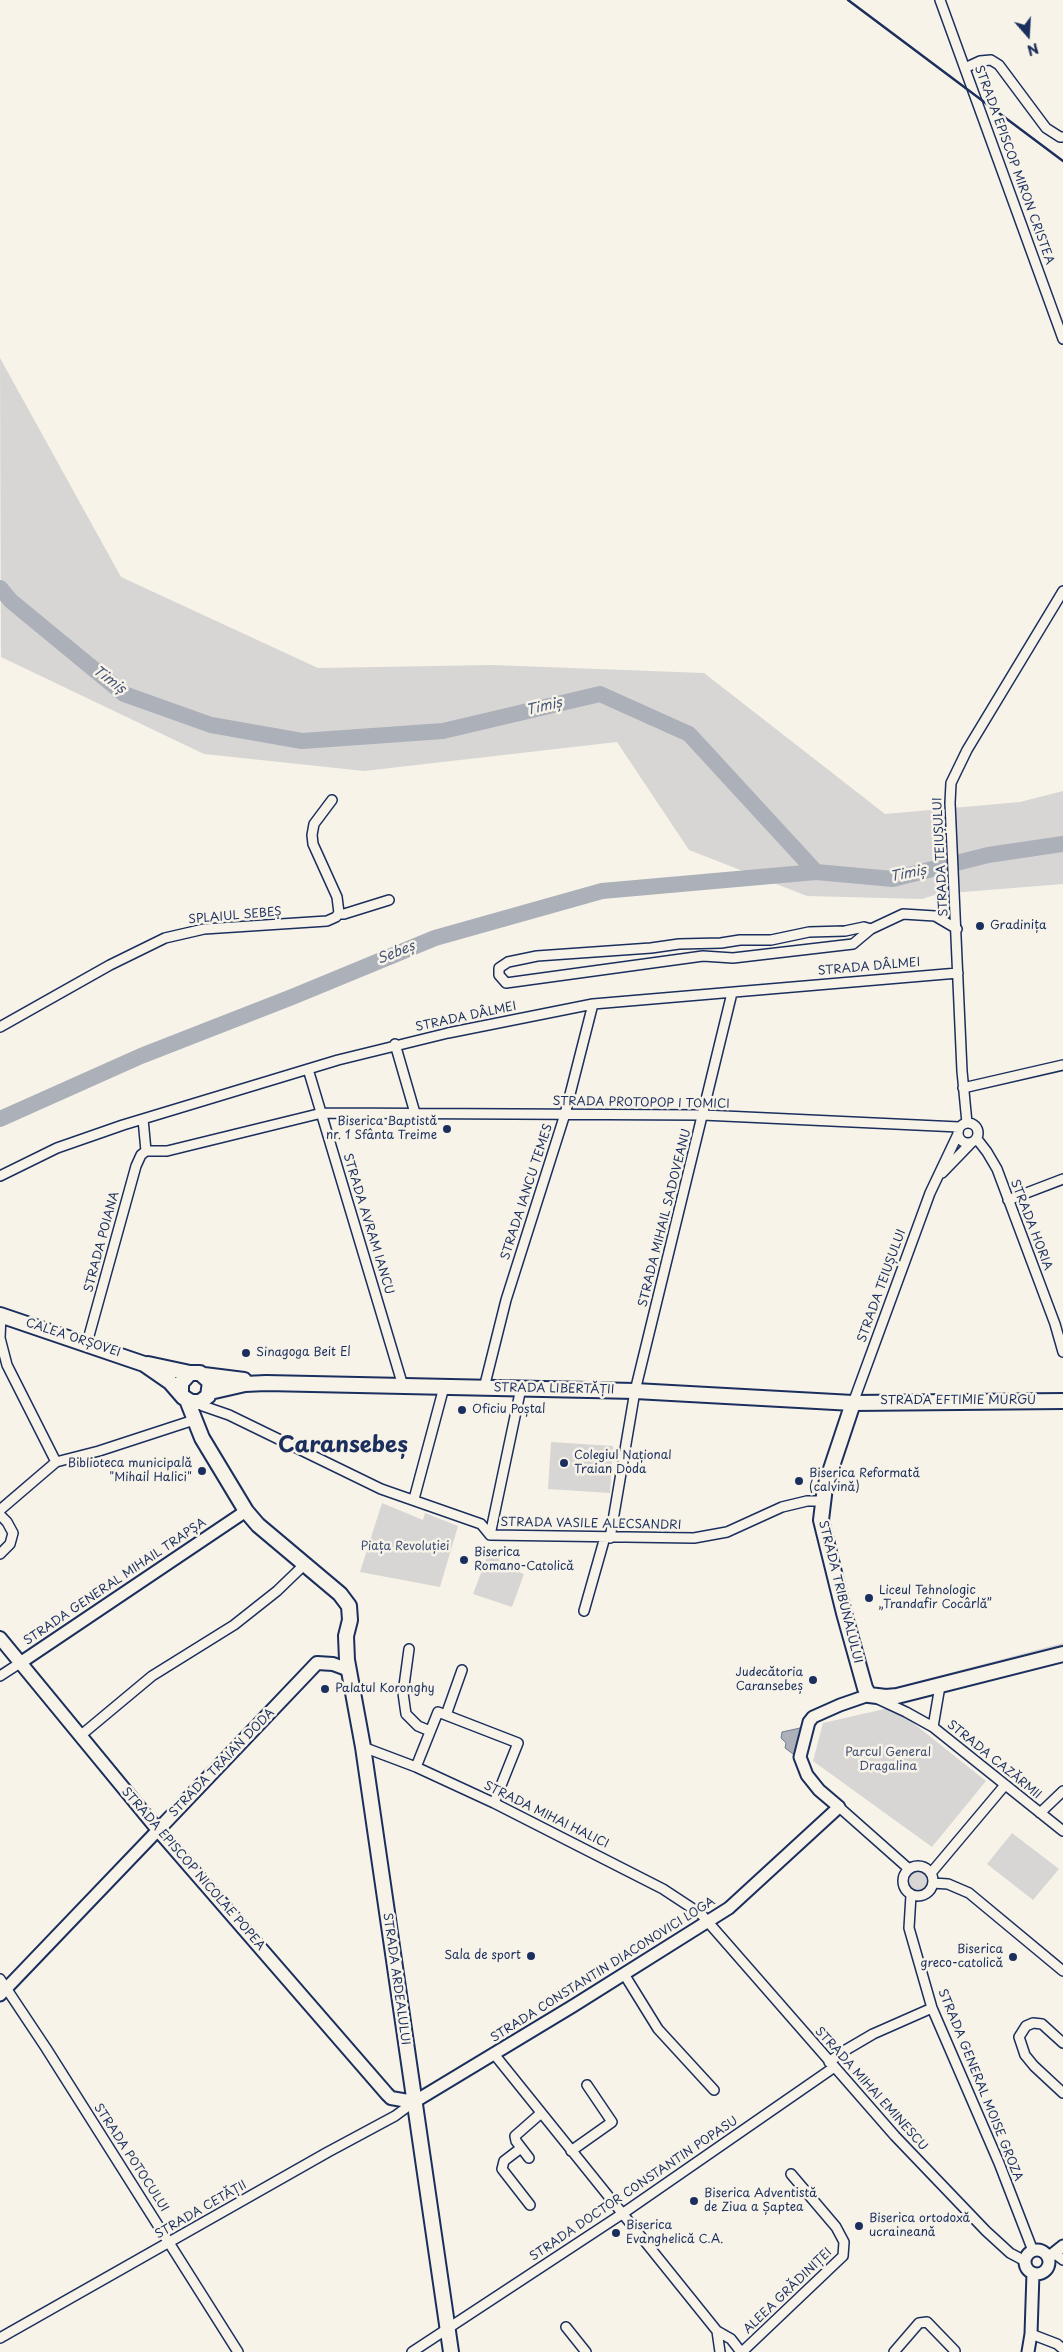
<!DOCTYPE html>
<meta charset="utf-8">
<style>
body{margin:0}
#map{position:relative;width:1063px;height:2352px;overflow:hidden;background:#f7f3e8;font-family:"Playpen Sans",sans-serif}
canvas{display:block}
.north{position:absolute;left:1003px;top:10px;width:50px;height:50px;-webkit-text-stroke:4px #f7f3e8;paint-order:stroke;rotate:161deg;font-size:14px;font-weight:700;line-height:20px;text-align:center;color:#1b2f5e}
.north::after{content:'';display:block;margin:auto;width:18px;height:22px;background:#1b2f5e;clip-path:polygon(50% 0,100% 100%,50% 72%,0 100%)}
</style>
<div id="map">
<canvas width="1063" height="2352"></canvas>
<div class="north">N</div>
</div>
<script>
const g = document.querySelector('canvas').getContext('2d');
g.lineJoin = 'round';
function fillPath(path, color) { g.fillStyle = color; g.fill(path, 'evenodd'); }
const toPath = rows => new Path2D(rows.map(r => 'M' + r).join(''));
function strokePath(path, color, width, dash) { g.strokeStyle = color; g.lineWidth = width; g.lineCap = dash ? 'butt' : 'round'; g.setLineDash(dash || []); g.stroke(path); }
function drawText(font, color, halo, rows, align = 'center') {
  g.font = font + ' "Playpen Sans",sans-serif'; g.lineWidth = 5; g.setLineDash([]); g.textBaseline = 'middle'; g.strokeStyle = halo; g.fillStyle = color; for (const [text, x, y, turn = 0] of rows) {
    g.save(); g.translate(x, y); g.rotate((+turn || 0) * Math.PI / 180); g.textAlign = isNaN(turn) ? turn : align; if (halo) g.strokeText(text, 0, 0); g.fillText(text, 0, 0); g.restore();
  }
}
fillPath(toPath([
 [0,358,121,577,318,668,492,665,704,673,885,814,1020,802,1063,791,1063,884,938,894,922,899,807,896,689,850,617,742,364,771,204,754,1,657],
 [551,1442,613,1446,610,1493,548,1489],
 [382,1503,423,1520,425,1513,458,1526,440,1587,360,1572],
 [490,1549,498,1552,500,1565,524,1574,512,1607,473,1594],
 [1063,1643,1063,1646,1031,1657,894,1691,893,1688],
 [893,1707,986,1781,932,1847,813,1761,823,1723],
 [1012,1833,1059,1869,1033,1900,987,1864],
 '906 1881a11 11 0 1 1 22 0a11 11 0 1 1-22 0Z'
]), '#d7d6d4');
const water = toPath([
 [800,1728,804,1733,797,1753,793,1754,785,1748,786,1743,781,1738,782,1732,800,1728]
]);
fillPath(water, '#acb0b9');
strokePath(water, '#727c95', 1);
strokePath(toPath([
 [0,588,11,601,124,694,211,725,302,741,443,731,600,694,689,734,816,872],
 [0,1119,141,1056,292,997,435,938,602,891,816,872,893,879,988,855,1063,844]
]), '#acb0b9', 16);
const minor = toPath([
 [940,0,1063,339],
 [965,68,980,61,991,60,999,65,1046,128,1060,137,1063,137],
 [338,914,344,914,389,900],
 [871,929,864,927,845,931,809,932,771,940,740,940,721,943,679,944,651,948,537,956,508,962,499,968,499,975,506,983,703,956,733,958,853,944,871,929,903,914,935,916,957,929],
 [0,1027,110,965,165,938,204,929,327,921,336,917,339,913,337,897,313,844,312,835,314,824,332,800],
 [395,1044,415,1113],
 [308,1069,403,1386],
 [963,1088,1063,1065],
 [143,1119,146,1151],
 '958 1133a10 10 0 1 1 20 0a10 10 0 1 1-20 0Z',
 [967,1123,962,1071,950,803,951,783,967,750,1063,591],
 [977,1139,987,1152,997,1169,1055,1324,1063,1352],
 [146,1151,167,1151,322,1113,703,1115,959,1127],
 [942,1173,971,1143],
 [0,1176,57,1148,123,1125,338,1060,448,1033,593,1004,958,973],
 [1008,1200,1063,1179],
 [1,1315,0,1338,7,1365,56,1462],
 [87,1343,136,1166,141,1155,146,1151],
 [484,1388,506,1300,565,1114,593,1004],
 [853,1403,930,1193,958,1134],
 [203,1406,229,1415,381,1489,481,1524,490,1535,694,1538,727,1532,782,1507,807,1501,822,1501],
 [414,1499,444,1387],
 [0,1510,56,1462,99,1451,194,1420],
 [0,1515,7,1522,13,1533,10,1544,0,1554],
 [490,1535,521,1388],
 [610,1538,635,1391,732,993],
 [584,1611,605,1537],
 [409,1649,403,1693,406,1714,418,1726,430,1731],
 [0,1676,20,1663],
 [878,1699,906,1712,933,1727,1063,1831],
 [446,1715,462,1670],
 [933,1727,940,1686],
 [80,1736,152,1676,234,1625,277,1591,305,1564],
 [363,1747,416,1767,494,1803,663,1889,701,1914,895,2136,986,2231,1010,2253,1025,2261],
 [416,1767,438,1712,518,1743,494,1803],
 [839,1807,909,1869],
 [1040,1813,1063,1791],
 '903 1881a15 15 0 1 1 30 0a15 15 0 1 1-30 0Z',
 [931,1873,1005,1785],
 [933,1883,948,1884,969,1893,1063,1971],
 [911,1895,909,1928,932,2008,999,2163,1033,2251],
 [624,1974,658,2029,714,2090],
 [0,1979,46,2048,238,2352],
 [1063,2043,1042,2024,1033,2023,1026,2026,1019,2037,1025,2055,1034,2066,1063,2093],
 [494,2054,717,2331,731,2339,741,2352],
 [829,2062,844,2051,873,2034,932,2008],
 [521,2148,504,2161,502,2169,530,2205],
 [571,2151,612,2122,587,2085],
 [529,2158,516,2141,515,2136,540,2114],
 [1054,2253,1063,2260],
 [566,2327,586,2352],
 [717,2331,720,2352],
 [1031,2334,1057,2344,1063,2349],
 [0,2338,328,2152,395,2116,414,2102],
 [412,2352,622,2214,833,2068],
 [742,2352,843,2256,844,2242,836,2227,791,2174],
 [894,2352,919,2323,927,2322,955,2351]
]);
const tertiary = toPath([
 [20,1663,246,1511],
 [0,1995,158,1830],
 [414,2102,573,2006,729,1908,839,1807,819,1790,807,1775,800,1757,809,1722,813,1717,840,1705,869,1695],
 '1025 2262a12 12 0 1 1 24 0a12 12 0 1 1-24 0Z',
 [1048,2258,1063,2246],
 [1028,2352,1031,2334,1033,2273]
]);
const secondary = toPath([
 [0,1638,158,1830,387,2094,391,2098,414,2102],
 [158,1830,317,1663,333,1664,349,1670]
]);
const primary = toPath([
 [0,1315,144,1364,170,1382,183,1397,191,1402,200,1402,208,1396,210,1382,200,1373,190,1373,181,1383,181,1393],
 [148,1364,190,1373],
 [204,1375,244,1380],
 [210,1392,245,1384,266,1383,635,1391,853,1403,1063,1401],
 [187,1400,202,1438,246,1511,258,1525,340,1594,349,1606,350,1620,346,1636,347,1660,363,1747,451,2352],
 [853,1403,825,1487,821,1520,844,1613,865,1688,869,1695,886,1697,897,1696,1063,1654]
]);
strokePath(minor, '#1b2f5e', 12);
strokePath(tertiary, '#1b2f5e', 15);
strokePath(secondary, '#1b2f5e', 16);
strokePath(primary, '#1b2f5e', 18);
strokePath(minor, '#f7f3e8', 9);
strokePath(tertiary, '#f7f3e8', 11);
strokePath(secondary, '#f7f3e8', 12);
strokePath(primary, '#f7f3e8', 14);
strokePath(toPath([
 [848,0,1063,161]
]), '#1b2f5e', 2.5);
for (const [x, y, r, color] of [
 [980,926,5,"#1b2f5e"],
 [447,1129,5,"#1b2f5e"],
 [246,1353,5,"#1b2f5e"],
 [462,1410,5,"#1b2f5e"],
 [564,1463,5,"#1b2f5e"],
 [202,1471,5,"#1b2f5e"],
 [799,1481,5,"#1b2f5e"],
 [464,1560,5,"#1b2f5e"],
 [869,1598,5,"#1b2f5e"],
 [813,1680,5,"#1b2f5e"],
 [325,1689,5,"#1b2f5e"],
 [531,1956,5,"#1b2f5e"],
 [1013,1957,5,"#1b2f5e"],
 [694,2201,5,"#1b2f5e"],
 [859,2226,5,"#1b2f5e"],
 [616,2233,5,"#1b2f5e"]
]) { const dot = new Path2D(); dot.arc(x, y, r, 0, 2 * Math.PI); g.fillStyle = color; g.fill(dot); strokePath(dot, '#f7f3e8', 2); }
drawText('12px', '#1b2f5e', '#f7f3e8', [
 ["STRADA EPISCOP MIRON CRISTEA",1014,165,70],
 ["STRADA TEIUȘULUI",941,857,-93],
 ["SPLAIUL SEBEȘ",235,916,-5],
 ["STRADA DÂLMEI",869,967,-5],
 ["STRADA DÂLMEI",466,1017,-12],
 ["STRADA PROTOPOP I TOMICI",641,1103,1],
 ["STRADA IANCU TEMES",527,1192,-72],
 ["STRADA MIHAIL SADOVEANU",665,1218,-76],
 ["STRADA AVRAM IANCU",368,1224,73],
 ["STRADA HORIA",1031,1225,69],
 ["STRADA POIANA",102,1242,-75],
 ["STRADA TEIUȘULUI",882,1286,-70],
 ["CALEA ORȘOVEI",73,1338,18],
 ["STRADA LIBERTĂȚII",554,1389,1],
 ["STRADA EFTIMIE MURGU",958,1401],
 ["STRADA VASILE ALECSANDRI",591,1524,1],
 ["STRADA GENERAL MIHAIL TRAPȘA",115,1582,-34],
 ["STRADA TRIBUNALULUI",840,1592,76],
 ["STRADA CAZĂRMII",994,1760,39],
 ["STRADA TRAIAN DODA",222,1763,-46],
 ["STRADA MIHAI HALICI",546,1815,26],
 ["STRADA EPISCOP NICOLAE POPEA",193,1869,49],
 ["STRADA CONSTANTIN DIACONOVICI LOGA",603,1970,-32],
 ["STRADA ARDEALULUI",396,1979,82],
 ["STRADA GENERAL MOISE GROZA",980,2085,68],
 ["STRADA MIHAI EMINESCU",871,2089,48],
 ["STRADA POTOCULUI",131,2158,57],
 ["STRADA DOCTOR CONSTANTIN POPASU",634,2189,-34],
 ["STRADA CETĂȚII",201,2210,-30],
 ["ALEEA GRĂDINIȚEI",788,2291,-44]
]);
drawText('12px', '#1b2f5e', '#f7f3e8', [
 ["Gradinița",990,926],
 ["Biserica Baptistă",437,1122,"right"],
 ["nr. 1 Sfânta Treime",437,1136,"right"],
 ["Sinagoga Beit El",256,1353],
 ["Oficiu Poștal",472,1410],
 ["Colegiul Național",574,1456],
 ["Traian Doda",574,1470],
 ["Biblioteca municipală",192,1464,"right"],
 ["\"Mihail Halici\"",192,1478,"right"],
 ["Biserica Reformată",809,1474],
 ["(calvină)",809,1488],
 ["Biserica",474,1553],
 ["Romano-Catolică",474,1567],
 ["Liceul Tehnologic",879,1591],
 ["„Trandafir Cocârlă”",879,1605],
 ["Judecătoria",803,1673,"right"],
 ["Caransebeș",803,1687,"right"],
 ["Palatul Koronghy",335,1689],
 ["Biserica",1003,1950,"right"],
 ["greco-catolică",1003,1964,"right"],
 ["Sala de sport",521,1956,"right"],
 ["Biserica Adventistă",704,2194],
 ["de Ziua a Șaptea",704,2208],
 ["Biserica ortodoxă",869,2219],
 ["ucraineană",869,2233],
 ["Biserica",626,2226],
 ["Evanghelică C.A.",626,2240]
], 'left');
drawText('12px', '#415076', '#f7f3e8', [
 ["Piața Revoluției",405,1547],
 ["Parcul General",888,1753],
 ["Dragalina",888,1767]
]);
drawText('italic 14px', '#465679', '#f7f3e8', [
 ["Timiș",109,680,37],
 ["Timiș",544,707,-13],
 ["Timiș",908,874,-11],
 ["Sebeș",396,953,-22]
]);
drawText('bold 22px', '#1b2f5e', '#f7f3e8', [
 ["Caransebeș",343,1446]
]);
</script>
